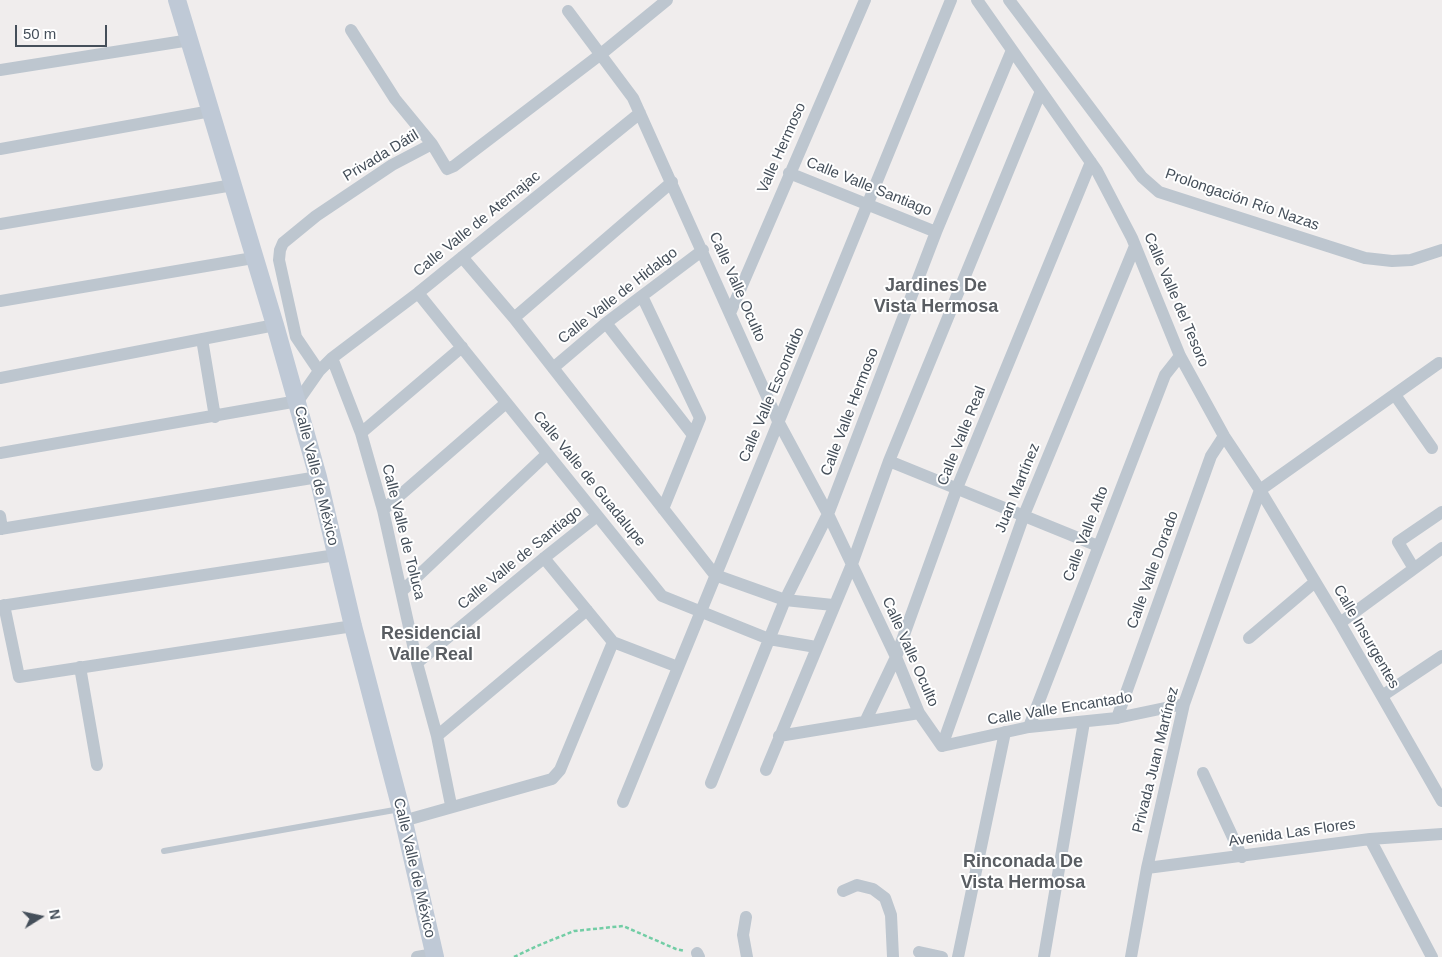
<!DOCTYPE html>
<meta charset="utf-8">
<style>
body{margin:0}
#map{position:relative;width:1442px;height:957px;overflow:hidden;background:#f0eded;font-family:Helvetica,sans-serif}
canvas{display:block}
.north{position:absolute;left:15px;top:892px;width:50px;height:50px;-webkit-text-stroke:4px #fff;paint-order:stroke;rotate:80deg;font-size:14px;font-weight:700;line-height:20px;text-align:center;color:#454f5a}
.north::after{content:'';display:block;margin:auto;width:18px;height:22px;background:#454f5a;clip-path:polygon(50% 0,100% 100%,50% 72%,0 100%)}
.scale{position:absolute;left:15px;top:25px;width:92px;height:22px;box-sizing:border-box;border:2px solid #454f5a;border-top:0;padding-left:6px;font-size:15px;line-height:18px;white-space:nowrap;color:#454f5a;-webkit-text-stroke:4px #fff;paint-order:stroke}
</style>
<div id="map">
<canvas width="1442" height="957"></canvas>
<div class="north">N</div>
<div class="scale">50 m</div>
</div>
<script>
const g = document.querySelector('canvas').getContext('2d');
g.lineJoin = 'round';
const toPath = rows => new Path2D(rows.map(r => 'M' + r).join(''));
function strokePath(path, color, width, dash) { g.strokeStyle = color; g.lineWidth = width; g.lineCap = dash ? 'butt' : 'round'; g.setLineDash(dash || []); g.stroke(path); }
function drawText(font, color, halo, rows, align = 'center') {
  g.font = font + ' Helvetica,sans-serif'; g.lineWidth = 4; g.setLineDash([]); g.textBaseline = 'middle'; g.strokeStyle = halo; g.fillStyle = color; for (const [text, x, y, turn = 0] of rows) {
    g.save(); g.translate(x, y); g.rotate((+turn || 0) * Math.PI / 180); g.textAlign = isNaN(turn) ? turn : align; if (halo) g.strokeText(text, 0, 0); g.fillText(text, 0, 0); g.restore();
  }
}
strokePath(toPath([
 [514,957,537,946,574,931,623,926,676,949,685,951]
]), '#72cda5', 2.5, [4, 2.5]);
strokePath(toPath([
 [164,851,400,809]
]), '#bdc6cf', 6);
strokePath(toPath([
 [977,0,1097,171,1132,238,1180,356,1224,436,1260,490,1340,623,1442,801],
 [1009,0,1142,177,1159,192,1365,258,1392,261,1411,260,1442,250],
 [568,11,633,98,778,421,828,514,896,657,919,713,942,746],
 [351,30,395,99,432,144],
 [0,70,190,40],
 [0,149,211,111],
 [789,173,936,232],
 [0,224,233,185],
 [462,257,514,318,715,575,785,600,833,605],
 [418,293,662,596,769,639,816,647],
 [642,296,700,418,663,509],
 [0,301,253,258],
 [731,311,865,0],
 [514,318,672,182],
 [606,323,693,435],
 [202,339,215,417],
 [332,358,361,433,383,510,417,663,437,736,451,805],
 [553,368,606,323,703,250],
 [319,371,296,337,279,260,280,250,283,243,316,216,392,165,432,144,447,169,454,166,601,54,667,0],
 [0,378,275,325],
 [1395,395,1432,448],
 [361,433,462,347],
 [0,453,298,401,319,371,332,358,418,293,640,113],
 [889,461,1098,546],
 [1260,490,1439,363],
 [383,510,506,403],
 [0,516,2,529],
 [0,529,318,477],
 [544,558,613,642,678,667],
 [1413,567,1398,542,1442,512],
 [402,591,547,454],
 [4,605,19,677,353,626],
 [0,606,336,555],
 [1340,623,1442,548],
 [1249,638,1315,582],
 [417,663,544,558,597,516],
 [80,667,97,765],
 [1382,696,1442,656],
 [1117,718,1211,456,1224,436],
 [865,722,896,657,957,488,1091,162],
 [1029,727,1165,375,1180,356],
 [437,736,587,610],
 [779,736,919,713],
 [942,746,1024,515,1135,246],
 [942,746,1029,727,1117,718,1184,704],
 [766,770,852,564,889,461,1041,91],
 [1203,773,1242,857],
 [711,783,785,600,828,514,936,232,1012,50],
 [623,802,951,0],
 [403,821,552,779,560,770,613,642],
 [1370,839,1432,957],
 [1147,868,1370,839,1442,834],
 [843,891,857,885,873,889,885,898,891,915,893,957],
 [746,917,743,935,747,957],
 [919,952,942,957],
 [697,953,699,957],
 [417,957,434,954],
 [958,957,1005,732],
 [1044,957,1084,722],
 [1131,957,1147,868,1184,704,1260,490]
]), '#bdc6cf', 12);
strokePath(toPath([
 [177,0,275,325,318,477,353,626,401,809,435,957]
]), '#bfc9d6', 18);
drawText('15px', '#454f5a', '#fff', [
 ["Valle Hermoso",782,148,-66],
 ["Privada Dátil",381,156,-31],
 ["Calle Valle Santiago",869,187,22],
 ["Prolongación Río Nazas",1242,200,19],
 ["Calle Valle de Atemajac",477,224,-39],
 ["Calle Valle Oculto",737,287,66],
 ["Calle Valle de Hidalgo",618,296,-38],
 ["Calle Valle del Tesoro",1176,300,67],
 ["Calle Valle Escondido",772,395,-67],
 ["Calle Valle Hermoso",850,412,-69],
 ["Calle Valle Real",962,436,-68],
 ["Calle Valle de México",316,476,76],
 ["Calle Valle de Guadalupe",589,479,51],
 ["Juan Martínez",1018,488,-68],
 ["Calle Valle de Toluca",403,532,76],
 ["Calle Valle Alto",1086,534,-69],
 ["Calle Valle de Santiago",520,558,-39],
 ["Calle Valle Dorado",1153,570,-70],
 ["Calle Insurgentes",1366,637,60],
 ["Calle Valle Oculto",910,652,66],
 ["Calle Valle Encantado",1060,709,-9],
 ["Privada Juan Martínez",1156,760,-76],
 ["Avenida Las Flores",1292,833,-8],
 ["Calle Valle de México",414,868,77]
]);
drawText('bold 18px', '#595d62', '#fff', [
 ["Jardines De",936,286],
 ["Vista Hermosa",936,307],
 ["Residencial",431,634],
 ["Valle Real",431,655],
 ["Rinconada De",1023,862],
 ["Vista Hermosa",1023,883]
]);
</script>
